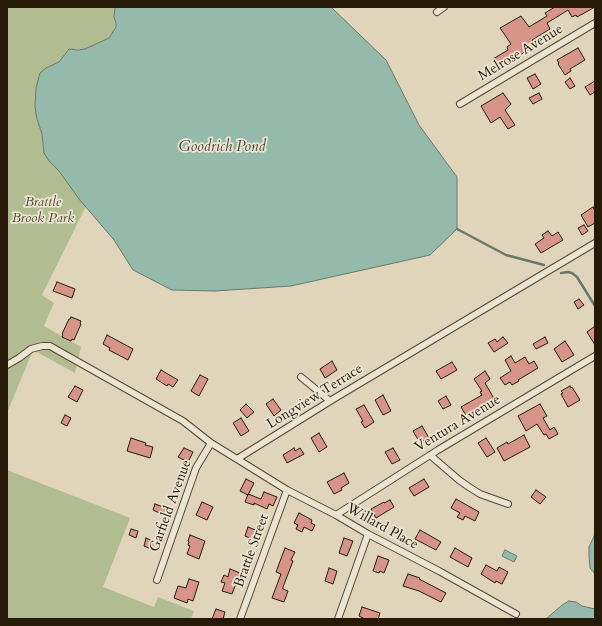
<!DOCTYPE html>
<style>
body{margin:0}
#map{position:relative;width:602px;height:626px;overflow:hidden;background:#e0d5ba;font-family:Cardo,serif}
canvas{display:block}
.frame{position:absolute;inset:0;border:8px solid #261908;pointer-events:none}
</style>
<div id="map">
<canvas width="602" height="626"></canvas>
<div class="frame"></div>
</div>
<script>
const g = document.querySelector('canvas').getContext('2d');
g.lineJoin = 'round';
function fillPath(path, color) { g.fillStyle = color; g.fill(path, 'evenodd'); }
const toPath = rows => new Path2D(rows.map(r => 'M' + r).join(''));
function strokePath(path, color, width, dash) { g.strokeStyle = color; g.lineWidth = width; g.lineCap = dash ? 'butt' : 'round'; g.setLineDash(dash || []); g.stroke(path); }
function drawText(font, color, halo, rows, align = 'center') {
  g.font = font + ' Cardo,serif'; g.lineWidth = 3.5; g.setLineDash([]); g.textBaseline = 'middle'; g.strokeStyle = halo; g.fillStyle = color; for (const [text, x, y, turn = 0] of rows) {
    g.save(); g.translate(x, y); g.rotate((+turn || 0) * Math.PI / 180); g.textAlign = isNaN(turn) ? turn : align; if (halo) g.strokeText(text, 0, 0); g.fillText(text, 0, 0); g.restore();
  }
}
fillPath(toPath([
 [7,7,115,7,114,17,116,23,114,31,109,38,85,49,69,49,59,62,46,68,40,73,36,88,37,119,42,134,43,146,49,161,59,171,86,206,42,295,54,303,44,326,81,347,75,373,33,350,7,413],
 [7,470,130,518,103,587,154,607,158,597,194,611,191,619,7,619]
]), '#b1bd91');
const water = toPath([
 [115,7,331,7,386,60,419,125,457,177,457,229,430,255,291,286,215,291,172,290,133,270,114,240,79,199,59,171,49,161,44,153,42,134,37,119,35,107,36,88,40,73,46,68,59,62,69,49,78,50,85,49,109,38,116,27,116,23,114,17,115,7],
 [595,534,595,574,590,568,589,556,589,547,595,534],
 [505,550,517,556,514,562,502,556,505,550],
 [569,601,576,602,582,606,595,609,595,619,546,619,562,605,569,601]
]);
fillPath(water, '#95b9aa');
strokePath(water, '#697969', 1);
strokePath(toPath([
 [457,229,506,255,544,265],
 [561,273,568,272,572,273,577,277,595,306]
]), '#697969', 2.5);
const building = toPath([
 [555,7,595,7,577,17,576,15,572,17,568,10,547,23,550,29,532,40,535,44,532,46,533,47,499,68,493,59,508,50,507,47,511,44,500,28,521,16,529,27,547,16,545,13,555,7],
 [578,48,585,60,570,69,571,71,565,75,558,64,559,63,557,60,578,48],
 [535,74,541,84,533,89,527,78,535,74],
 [570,78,575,86,570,89,565,82,570,78],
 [595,81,595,92,590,95,585,87,595,81],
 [503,93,511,104,505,110,515,125,508,129,500,117,491,123,481,106,503,93],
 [539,93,542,99,533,104,529,98,539,93],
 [593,207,595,211,595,223,588,227,581,215,593,207],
 [584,225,588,231,582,235,578,228,584,225],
 [548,231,552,236,558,232,563,240,541,253,535,244,544,238,542,235,548,231],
 [57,282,75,289,72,298,53,291,57,282],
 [579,299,584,305,578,309,574,302,579,299],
 [71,317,81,321,80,323,81,324,74,340,72,339,71,341,62,337,63,335,62,334,69,319,70,319,71,317],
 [595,326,595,345,587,332,595,326],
 [107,335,133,349,128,360,109,350,110,348,103,344,107,335],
 [503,337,508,343,494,352,488,343,495,339,497,342,503,337],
 [545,337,548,343,536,349,533,344,545,337],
 [565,341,574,355,562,362,554,349,565,341],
 [511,356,515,363,525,357,529,364,534,361,538,368,518,380,519,381,512,385,510,382,505,385,500,378,511,371,505,360,511,356],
 [332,361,337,370,325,378,320,369,332,361],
 [452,362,457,370,441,379,436,371,452,362],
 [161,370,178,380,173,387,168,384,167,386,156,379,161,370],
 [485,371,490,379,485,383,496,402,467,417,461,407,482,395,480,392,482,391,474,379,485,371],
 [200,375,208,379,199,396,191,391,200,375],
 [75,386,83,390,77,402,68,397,75,386],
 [570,386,571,388,572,387,580,400,568,407,561,394,563,393,561,391,570,386],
 [383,395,391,411,383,415,375,400,383,395],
 [446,396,451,405,443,409,438,401,446,396],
 [273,399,281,410,274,416,266,404,273,399],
 [246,404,254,412,247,418,240,410,246,404],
 [540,404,547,416,543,418,550,430,554,427,558,434,549,439,546,434,544,435,537,424,526,431,518,416,540,404],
 [364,405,374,422,365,428,361,422,363,421,356,409,364,405],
 [65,415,71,418,67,426,61,423,65,415],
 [241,418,249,431,241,436,233,423,241,418],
 [422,426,429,438,420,443,413,431,422,426],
 [319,433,327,447,319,452,311,438,319,433],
 [524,435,530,447,504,461,497,448,507,442,508,444,524,435],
 [131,438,146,443,145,445,153,447,150,458,127,451,131,438],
 [486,438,495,452,487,457,478,443,486,438],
 [184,448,193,452,188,462,178,457,184,448],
 [294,448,295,451,300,448,304,454,287,463,283,455,294,448],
 [393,448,400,460,392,464,385,452,393,448],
 [344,473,349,483,341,488,342,490,334,494,327,482,344,473],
 [246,479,254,483,248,495,240,491,246,479],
 [424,479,429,487,414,496,409,488,424,479],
 [536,490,546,497,540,504,531,497,536,490],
 [264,492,277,497,273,506,269,504,267,509,254,503,254,505,245,502,248,494,261,499,264,492],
 [456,499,479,512,475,521,465,516,463,520,457,517,460,513,451,508,456,499],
 [390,500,394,507,376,518,371,509,384,502,384,503,390,500],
 [202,502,213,507,207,520,196,515,202,502],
 [155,504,169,509,166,516,153,510,155,504],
 [299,513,312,520,311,523,315,525,312,531,304,527,302,532,296,529,298,525,294,523,299,513],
 [248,527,258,531,255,540,245,536,248,527],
 [131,529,138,531,136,538,129,535,131,529],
 [420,530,441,542,436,550,415,539,420,530],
 [190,535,205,541,199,559,187,554,190,546,188,545,189,542,188,541,190,535],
 [146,538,159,544,156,551,144,546,146,538],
 [344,538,353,541,347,556,339,553,344,538],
 [285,548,295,552,291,560,293,561,283,587,283,589,288,591,284,602,272,598,281,574,276,572,285,548],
 [455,548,472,558,468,567,450,557,455,548],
 [378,556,389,560,384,573,380,571,379,573,373,571,378,556],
 [486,565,497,571,499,567,508,572,502,584,496,581,495,583,481,574,486,565],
 [329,568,337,571,333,584,325,581,329,568],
 [230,569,240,573,232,594,222,591,225,583,221,582,224,575,228,577,230,569],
 [408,574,420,578,419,579,446,593,441,602,419,591,403,586,408,574],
 [189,579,199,582,193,601,188,599,187,603,174,598,178,586,186,588,189,579],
 [362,607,380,613,378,619,363,619,363,618,359,616,362,607],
 [216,609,225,612,223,619,212,619,216,609]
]);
fillPath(building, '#d79589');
strokePath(building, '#261908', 1);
const minor = toPath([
 [437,12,444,7],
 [460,104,595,23],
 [7,365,19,358,31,349,42,346,50,346,183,421,211,443,237,459,335,398,595,243],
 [301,377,330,401],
 [430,455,459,480,469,487,480,494,508,504],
 [237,459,287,490,336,515,368,534,439,571,516,614],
 [336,515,438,450,595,356],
 [157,580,196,468,211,443],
 [240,619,287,490],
 [338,619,368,534]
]);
strokePath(minor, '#544834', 8);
strokePath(minor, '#ebe4d2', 6);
drawText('14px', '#261908', '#ebe4d2', [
 ["Melrose Avenue",521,53,-31],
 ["Longview Terrace",315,397,-32],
 ["Ventura Avenue",458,424,-31],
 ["Garfield Avenue",171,506,-70],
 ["Willard Place",382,527,29],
 ["Brattle Street",252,551,-70]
]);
drawText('italic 14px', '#504a31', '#ebe4d2', [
 ["Brattle",43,203],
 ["Brook Park",43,219]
]);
drawText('italic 15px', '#474939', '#ebe4d2', [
 ["Goodrich Pond",222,148]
]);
</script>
